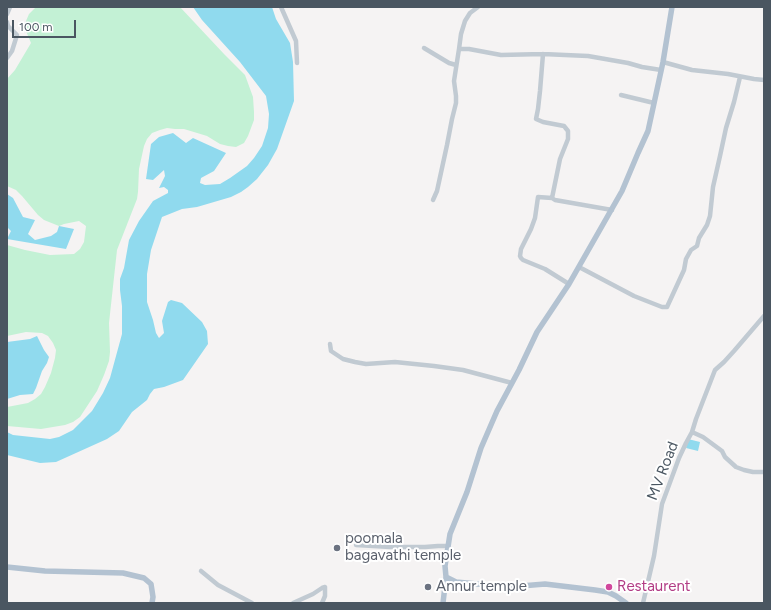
<!DOCTYPE html>
<style>
body{margin:0}
#map{position:relative;width:771px;height:610px;overflow:hidden;background:#f5f3f3;font-family:Figtree,sans-serif}
canvas{display:block}
.frame{position:absolute;inset:0;border:8px solid #4a5661;pointer-events:none}
.scale{position:absolute;left:12px;top:20px;width:64px;height:18px;box-sizing:border-box;border:2px solid #4a5661;border-top:0;padding-left:5px;font-size:12px;line-height:14px;white-space:nowrap;color:#4a5661;-webkit-text-stroke:3px #fff;paint-order:stroke}
</style>
<div id="map">
<canvas width="771" height="610"></canvas>
<div class="frame"></div>
<div class="scale">100 m</div>
</div>
<script>
const g = document.querySelector('canvas').getContext('2d');
g.lineJoin = 'round';
function fillPath(path, color) { g.fillStyle = color; g.fill(path, 'evenodd'); }
const toPath = rows => new Path2D(rows.map(r => 'M' + r).join(''));
function strokePath(path, color, width, dash) { g.strokeStyle = color; g.lineWidth = width; g.lineCap = dash ? 'butt' : 'round'; g.setLineDash(dash || []); g.stroke(path); }
function drawText(font, color, halo, rows, align = 'center') {
  g.font = font + ' Figtree,sans-serif'; g.lineWidth = 4; g.setLineDash([]); g.textBaseline = 'middle'; g.strokeStyle = halo; g.fillStyle = color; for (const [text, x, y, turn = 0] of rows) {
    g.save(); g.translate(x, y); g.rotate((+turn || 0) * Math.PI / 180); g.textAlign = isNaN(turn) ? turn : align; if (halo) g.strokeText(text, 0, 0); g.fillText(text, 0, 0); g.restore();
  }
}
fillPath(toPath([
 [36,7,180,7,224,54,245,75,253,97,254,112,254,120,248,136,244,143,236,147,228,146,220,144,207,136,184,129,175,129,167,128,160,130,152,133,147,139,144,146,139,169,138,192,137,199,117,250,109,323,110,352,109,361,104,375,97,391,80,417,73,422,65,425,41,429,7,426,7,407,28,403,35,399,41,394,45,387,51,373,55,358,56,350,53,343,48,336,42,333,26,332,7,336,7,245,25,250,50,255,74,254,80,249,84,242,86,226,79,221,64,224,59,226,44,220,38,215,22,196,16,190,7,186,7,79,15,70,31,43,28,36,25,28,26,21,29,14]
]), '#c3f1d5');
fillPath(toPath([
 [193,7,272,7,276,19,290,43,293,62,294,101,277,149,268,165,257,179,248,187,241,192,231,197,197,207,182,209,162,217,151,250,147,274,147,302,153,320,156,333,159,338,164,333,162,321,168,302,171,300,182,303,202,322,207,331,208,344,183,380,164,387,154,389,150,394,147,400,132,412,119,431,107,439,56,462,40,463,7,455,7,432,13,435,50,439,59,437,73,430,92,411,103,393,110,378,122,334,122,306,120,290,120,279,124,268,129,240,139,221,153,201,168,193,168,190,164,187,159,188,165,176,164,170,153,180,146,179,151,144,159,137,173,133,186,143,193,138,226,153,214,171,201,178,200,183,205,185,220,184,230,178,247,166,254,158,262,146,268,128,269,114,266,96,240,62,202,20],
 [7,194,13,198,23,217,35,220,28,234,35,240,51,236,57,232,59,226,74,229,66,249,7,239,11,231,8,228,7,228],
 [37,336,44,350,49,357,47,363,42,371,36,388,33,394,20,395,7,399,7,342,30,339],
 [688,439,700,442,698,451,686,448]
]), '#90daee');
strokePath(toPath([
 [281,7,296,41,297,63],
 [7,14,10,7],
 [7,22,8,26,17,35,12,51,7,58],
 [424,48,449,63,456,65],
 [459,49,461,34,465,21,470,13,478,7],
 [543,54,540,91,538,109,536,119,543,122,564,126,568,131,568,139,560,159,552,198,555,200,612,210],
 [663,62,692,70,728,74,754,79,764,80],
 [621,95,654,103],
 [552,198,538,197,535,218,531,229,521,249,520,256,521,258,523,260,545,269,569,284],
 [433,200,437,191,447,145,452,119,456,103,456,96,454,81,459,49,469,49,501,55,543,54,565,55,588,56,628,63,642,67,661,70],
 [579,267,634,296,662,307,667,307,684,270,686,259,691,250,697,246,699,238,707,225,710,216,713,187,720,156,726,128,734,102,740,77],
 [330,344,331,351,343,359,355,362,366,364,395,362,434,366,463,370,512,383],
 [692,432,696,419,715,370,724,362,734,351,764,316],
 [356,545,390,547,425,547,438,546,448,546],
 [201,571,218,585,252,603],
 [293,603,313,594,322,588,325,587,325,596,322,603],
 [643,603,654,556,662,504,679,458,686,443,692,432,703,437,722,451,725,457,736,467,744,470,753,472,764,472]
]), '#c1cad2', 4.5);
strokePath(toPath([
 [7,567,45,571,123,573,144,578,151,584,153,597,152,603],
 [446,577,456,582,509,587,545,584,595,590,608,592,616,596,626,603],
 [443,603,446,577,445,566,450,534,467,492,481,448,497,411,519,370,537,332,569,284,622,191,638,153,648,131,663,62,672,7]
]), '#b3c2d1', 5.5);
for (const [x, y, r, color] of [
 [337,548,4,"#6b7280"],
 [428,587,4,"#6b7280"],
 [609,587,4,"#d1479c"]
]) { const dot = new Path2D(); dot.arc(x, y, r, 0, 2 * Math.PI); g.fillStyle = color; g.fill(dot); strokePath(dot, '#fff', 1.5); }
drawText('15px', '#4a5661', '#fff', [
 ["MV Road",663,471,-69]
]);
drawText('15px', '#5b616d', '#fff', [
 ["poomala",345,539],
 ["bagavathi temple",345,556],
 ["Annur temple",436,587]
], 'left');
drawText('15px', '#b23c85', '#fff', [
 ["Restaurent",617,587]
], 'left');
</script>
